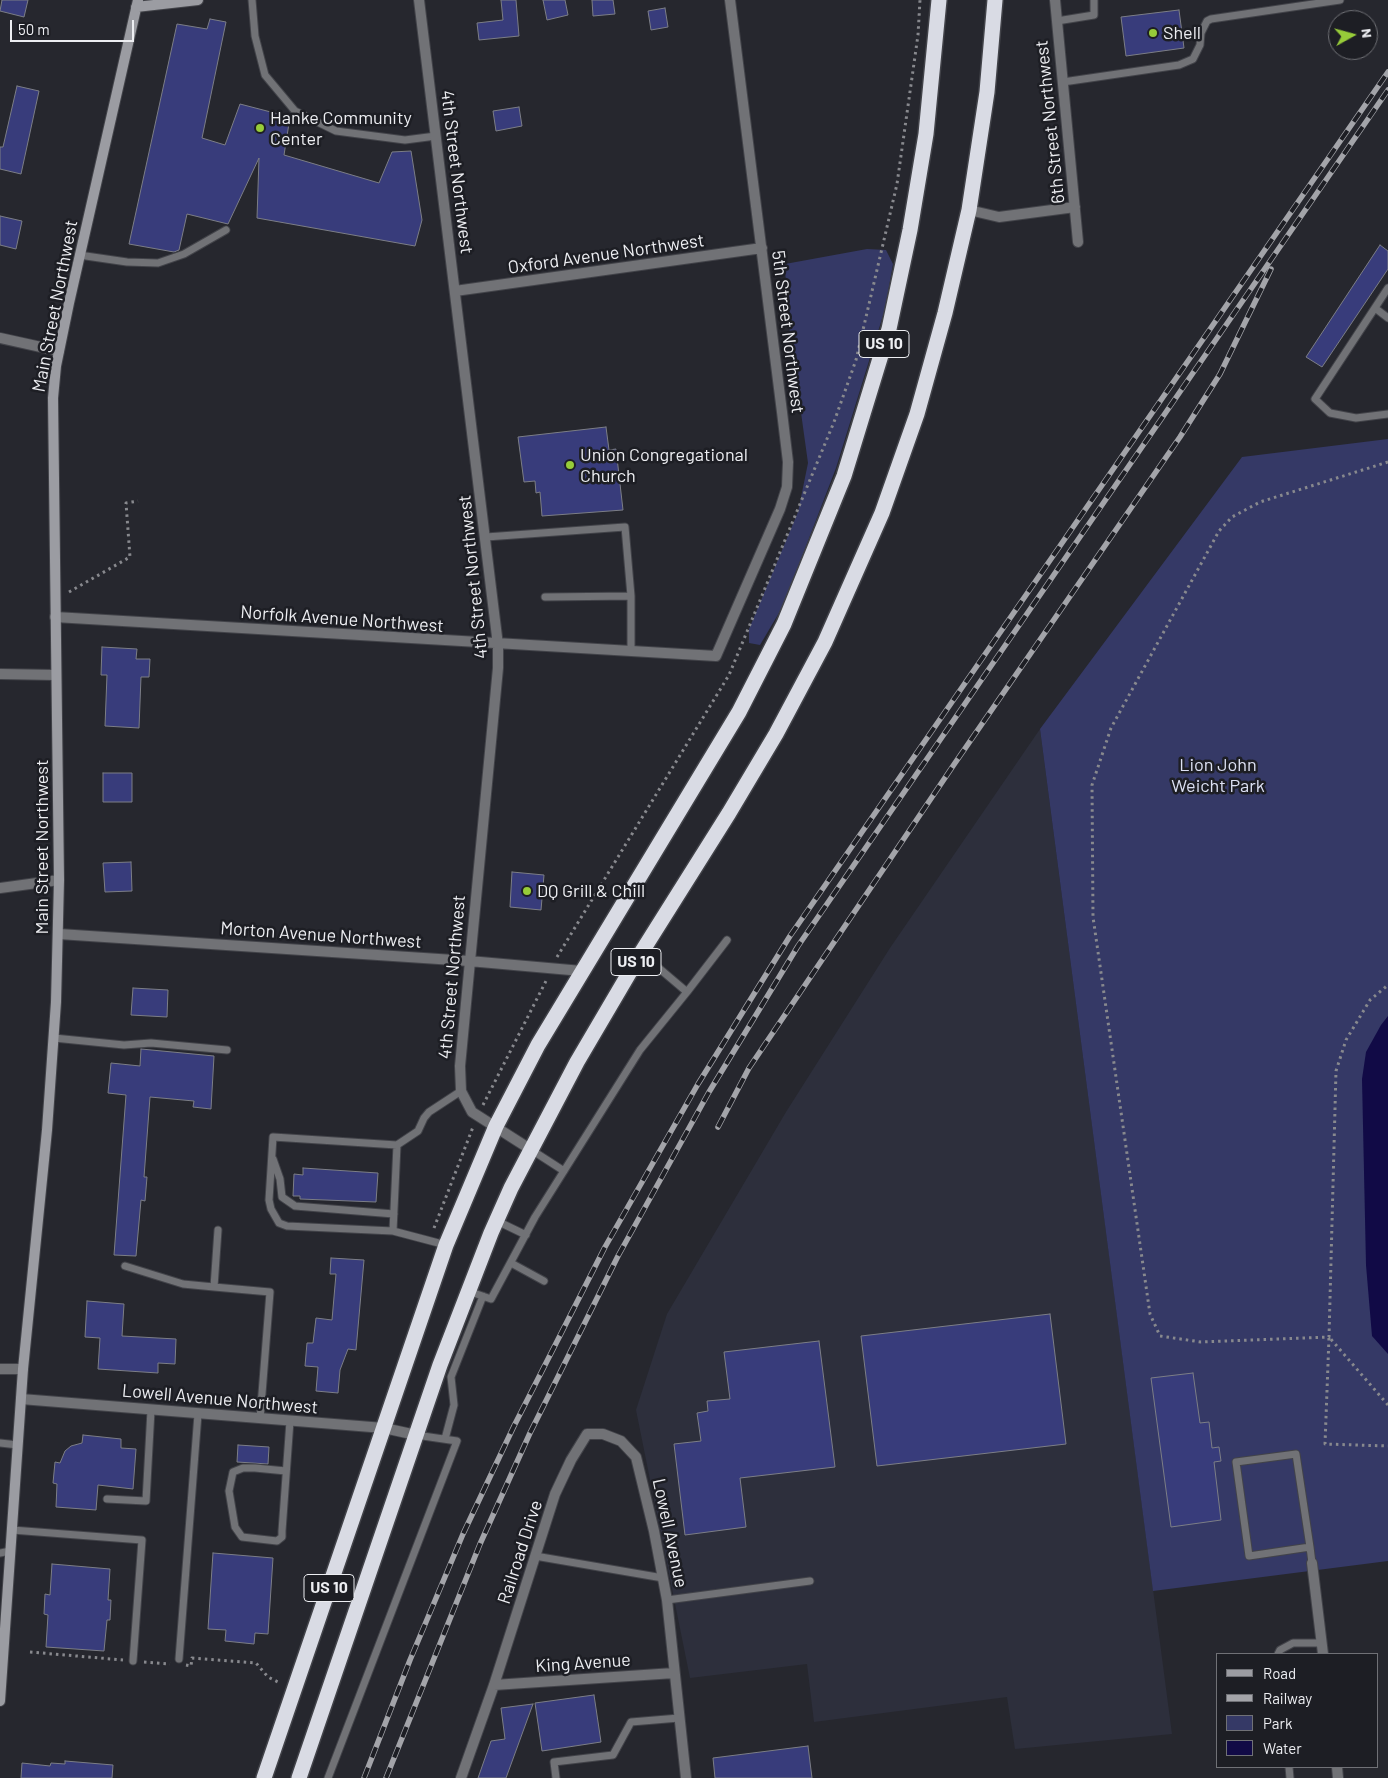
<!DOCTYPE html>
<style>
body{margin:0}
#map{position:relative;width:1388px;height:1778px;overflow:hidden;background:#26272e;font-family:Barlow,sans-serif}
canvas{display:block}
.legend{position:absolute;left:1216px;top:1653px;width:162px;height:115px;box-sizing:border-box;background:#1d1e24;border:1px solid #707176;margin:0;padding:6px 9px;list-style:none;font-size:15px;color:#edeef2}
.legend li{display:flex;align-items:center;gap:10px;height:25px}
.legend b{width:25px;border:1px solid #707176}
.north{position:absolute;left:1328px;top:10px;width:50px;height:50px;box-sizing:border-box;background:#1d1e24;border:1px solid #707176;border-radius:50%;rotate:83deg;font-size:14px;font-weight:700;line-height:20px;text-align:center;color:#edeef2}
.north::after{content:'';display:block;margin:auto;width:18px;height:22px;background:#97cc39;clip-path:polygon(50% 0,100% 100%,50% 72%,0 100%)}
.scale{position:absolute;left:10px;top:20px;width:124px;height:22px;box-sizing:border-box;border:2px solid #edeef2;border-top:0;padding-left:6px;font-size:15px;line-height:18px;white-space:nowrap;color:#edeef2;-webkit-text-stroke:4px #1d1e24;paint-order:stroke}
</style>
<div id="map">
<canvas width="1388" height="1778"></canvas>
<ul class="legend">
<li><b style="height:6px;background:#9b9ca2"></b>Road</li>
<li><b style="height:6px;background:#a3a4a9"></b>Railway</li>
<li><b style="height:14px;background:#353966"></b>Park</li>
<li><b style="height:14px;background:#110a46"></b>Water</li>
</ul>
<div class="north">N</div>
<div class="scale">50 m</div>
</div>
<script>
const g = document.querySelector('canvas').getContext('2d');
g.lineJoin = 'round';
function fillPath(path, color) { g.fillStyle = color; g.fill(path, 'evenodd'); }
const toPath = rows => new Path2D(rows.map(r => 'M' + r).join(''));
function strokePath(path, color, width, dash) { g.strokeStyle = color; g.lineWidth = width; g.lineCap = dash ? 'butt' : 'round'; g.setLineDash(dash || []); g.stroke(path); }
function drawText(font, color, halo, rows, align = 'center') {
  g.font = font + ' Barlow,sans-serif'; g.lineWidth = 5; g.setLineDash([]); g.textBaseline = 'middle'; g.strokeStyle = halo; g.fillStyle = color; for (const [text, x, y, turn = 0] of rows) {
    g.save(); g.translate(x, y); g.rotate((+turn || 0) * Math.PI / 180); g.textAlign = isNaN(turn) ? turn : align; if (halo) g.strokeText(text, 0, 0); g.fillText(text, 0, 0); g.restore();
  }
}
fillPath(toPath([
 [1040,729,1172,1734,1015,1749,1007,1697,814,1722,807,1664,690,1678,636,1410,667,1314,786,1112,890,948]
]), '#2d2f3c');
fillPath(toPath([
 [867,249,886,250,893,264,885,309,836,468,783,606,760,645,749,643,749,629,798,512,808,463,787,312,785,264],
 [1388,439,1388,1561,1153,1591,1040,729,1242,457]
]), '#353966');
fillPath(toPath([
 [1388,1016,1388,1354,1372,1336,1366,1265,1362,1079,1366,1052,1381,1025]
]), '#110a46');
const building = toPath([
 [2,0,28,0,24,17,0,11,2,0],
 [501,0,516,0,519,36,479,40,477,23,503,20,501,0],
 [543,0,565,0,568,15,547,20,543,0],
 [592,0,613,0,615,14,593,16,592,0],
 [665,8,668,27,651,30,648,11,665,8],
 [1179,10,1184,48,1126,56,1121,17,1179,10],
 [210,19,226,22,202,138,225,145,240,104,290,117,284,155,379,183,392,152,411,151,422,220,415,246,257,218,259,158,228,224,187,214,179,250,174,252,129,244,177,24,207,29,210,19],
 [17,86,39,91,21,174,0,169,0,147,3,147,17,86],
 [519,107,522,126,496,131,493,111,519,107],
 [0,216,22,221,16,249,0,245,0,216],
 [1380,245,1388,251,1388,269,1322,367,1306,357,1380,245],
 [606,427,609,450,616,449,623,510,542,516,540,492,536,493,535,481,524,482,518,437,606,427],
 [102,647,137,649,136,659,150,659,149,677,141,677,139,728,105,726,107,675,101,675,102,647],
 [103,773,132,773,132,802,103,802,103,773],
 [131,862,132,891,105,892,103,863,131,862],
 [512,872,544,875,541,910,510,907,512,872],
 [133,988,168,990,167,1017,131,1015,133,988],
 [141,1049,214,1056,211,1109,193,1107,194,1101,150,1097,144,1177,147,1177,145,1201,141,1200,136,1256,114,1255,126,1095,108,1093,111,1063,140,1066,141,1049],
 [303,1168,378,1173,376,1202,300,1199,300,1196,293,1196,294,1174,303,1175,303,1168],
 [331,1258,364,1260,356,1350,348,1349,340,1370,338,1393,316,1391,318,1367,305,1366,307,1343,313,1343,316,1318,332,1320,336,1274,330,1274,331,1258],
 [87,1301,124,1304,122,1336,176,1339,175,1364,158,1363,158,1373,98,1369,100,1338,85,1337,87,1301],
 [1050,1314,1066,1444,877,1466,861,1336,1050,1314],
 [819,1341,835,1467,740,1478,746,1527,685,1535,674,1444,701,1441,697,1413,708,1411,707,1401,730,1399,724,1352,819,1341],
 [1193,1373,1200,1423,1209,1422,1212,1448,1219,1447,1221,1461,1214,1462,1221,1520,1171,1527,1151,1378,1193,1373],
 [83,1435,121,1439,121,1448,136,1449,133,1489,98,1485,96,1510,56,1507,57,1484,53,1483,55,1462,60,1463,65,1451,71,1446,82,1443,83,1435],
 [238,1445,269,1447,268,1464,237,1462,238,1445],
 [213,1553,273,1558,268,1634,255,1633,254,1644,225,1641,226,1630,208,1629,213,1553],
 [52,1564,110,1569,108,1600,111,1600,110,1620,107,1620,104,1651,46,1647,48,1615,44,1614,45,1594,50,1595,52,1564],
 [594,1695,601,1742,542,1751,535,1703,594,1695],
 [533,1704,506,1778,478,1778,491,1741,505,1739,501,1708,533,1704],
 [808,1746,812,1778,715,1778,713,1758,808,1746],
 [65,1761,113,1765,112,1778,21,1778,22,1763,50,1766,51,1763,65,1764,65,1761]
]);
fillPath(building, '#383c7b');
strokePath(building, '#7c7e86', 1);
const lane = toPath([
 [252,0,255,36,265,75,295,111,336,131,405,140,436,136],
 [1057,21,1094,15,1094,0],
 [1063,82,1179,65,1193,59,1200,45,1201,33,1207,21,1211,19,1340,0],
 [79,255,127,262,158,263,184,254,226,230],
 [1388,288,1315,399,1330,413,1356,418,1388,414],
 [1375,308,1388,318],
 [486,537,625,527,631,596,631,651],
 [545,597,631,596],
 [687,992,727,940],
 [54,1038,124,1045,151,1043,227,1050],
 [530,1149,564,1171],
 [273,1159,280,1179,282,1197,295,1206,394,1214],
 [497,1221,526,1235],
 [393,1231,287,1226,279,1223,271,1209,269,1200,273,1137,397,1145],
 [446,1245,393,1231,397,1145,418,1131,424,1118,429,1112,461,1091],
 [511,1263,544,1281],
 [125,1266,183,1284,214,1287,218,1230],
 [214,1287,270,1292,260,1419],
 [468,1291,491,1299,535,1217,640,1050,687,992,641,953],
 [445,1439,454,1405,451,1377,483,1296],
 [0,1443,18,1445],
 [286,1471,255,1468,243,1468,233,1472,229,1491,235,1527,242,1537,277,1541,282,1537,282,1531,290,1421],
 [107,1499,146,1501,151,1410],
 [12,1530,142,1540,133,1661],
 [1310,1547,1296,1454,1236,1462,1249,1556,1310,1547,1312,1563],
 [0,1553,10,1551],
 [535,1556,663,1578],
 [667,1600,810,1581],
 [1278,1654,1280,1650,1293,1643,1322,1643],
 [179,1659,198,1414],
 [1289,1767,1290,1778],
 [328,1778,457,1441,416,1435],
 [556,1778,554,1762,613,1755,631,1722,679,1718]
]);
const street = toPath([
 [419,0,498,645,498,668,460,1066,461,1091,472,1112,530,1149],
 [1055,0,1078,242],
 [969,210,999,217,1075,207],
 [455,291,762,248],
 [0,338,59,351],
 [55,617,716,656,780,509,787,487,788,462,782,412,730,0],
 [0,674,56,675],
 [0,888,59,880],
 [59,934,469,961,582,971],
 [0,1369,23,1369],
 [21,1399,384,1428,416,1435],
 [1312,1563,1323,1654],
 [494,1685,674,1673],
 [1337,1767,1338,1778],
 [461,1778,494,1685,555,1494,571,1460,587,1434,603,1434,621,1441,636,1457,654,1531,667,1600,686,1778]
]);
const secondary = toPath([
 [136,7,198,0],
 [0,1701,23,1369,47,1130,56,1002,59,880,53,398,56,366,69,303,138,0]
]);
const highway = toPath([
 [264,1778,446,1245,496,1126,538,1045,739,712,784,624,844,476,889,329,910,230,926,134,939,0],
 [299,1778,440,1365,491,1233,511,1188,577,1062,641,953,729,813,776,734,825,642,882,513,917,414,945,313,969,210,987,92,995,0]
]);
strokePath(lane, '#424349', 9);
strokePath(street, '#424349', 12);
strokePath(secondary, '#424349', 12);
strokePath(highway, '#424349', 18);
strokePath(toPath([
 [1388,462,1260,502,1232,517,1219,531,1111,728,1092,785,1093,917,1150,1314,1160,1336,1201,1342,1329,1337,1336,1071,1346,1040,1370,1000,1388,985],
 [69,592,130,557,126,503,138,501],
 [557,957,729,675,834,422,856,360,897,184,918,35,920,0],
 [483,1105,547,979],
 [434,1228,473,1127],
 [1388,1405,1329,1337,1325,1444,1388,1446],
 [30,1652,123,1660],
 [144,1662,170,1664],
 [186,1665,191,1666,192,1658,256,1663,268,1677,280,1683]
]), '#88898e', 3, [2.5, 4]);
strokePath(lane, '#717276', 7);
strokePath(street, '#717276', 10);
strokePath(secondary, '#9b9ca2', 10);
strokePath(highway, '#d9dbe4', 15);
const rail = toPath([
 [718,1127,749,1068,955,763,1180,437,1220,374,1271,269],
 [364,1778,410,1660,463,1534,514,1426,605,1247,698,1084,790,936,1388,72],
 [386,1778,480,1544,530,1433,618,1256,709,1092,798,946,1388,90]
]);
strokePath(rail, '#a3a4a9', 5.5);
strokePath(rail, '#1d1e24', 4, [11]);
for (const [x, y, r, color] of [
 [1153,33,5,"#97cc39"],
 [260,128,5,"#97cc39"],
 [570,465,5,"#97cc39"],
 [527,891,5,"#97cc39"]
]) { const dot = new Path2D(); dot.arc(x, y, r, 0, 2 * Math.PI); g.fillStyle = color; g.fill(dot); strokePath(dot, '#1d1e24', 2); }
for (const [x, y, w] of [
 [884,344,50],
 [636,962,50],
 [329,1588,50]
]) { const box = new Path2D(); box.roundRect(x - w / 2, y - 13.5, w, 27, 4); g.fillStyle = '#1d1e24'; g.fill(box); strokePath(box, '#edeef2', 1); }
drawText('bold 16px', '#edeef2', null, [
 ["US 10",884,344],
 ["US 10",636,962],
 ["US 10",329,1588]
]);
drawText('18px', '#edeef2', '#1d1e24', [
 ["Shell",1163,33],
 ["Hanke Community",270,118],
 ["Center",270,139],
 ["Union Congregational",580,455],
 ["Church",580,476],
 ["DQ Grill & Chill",537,891]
], 'left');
drawText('18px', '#edeef2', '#1d1e24', [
 ["6th Street Northwest",1050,122,-96],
 ["4th Street Northwest",457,172,83],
 ["Oxford Avenue Northwest",606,254,-8],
 ["Main Street Northwest",55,306,-79],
 ["5th Street Northwest",788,332,83],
 ["4th Street Northwest",473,577,-96],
 ["Norfolk Avenue Northwest",342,619,4],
 ["Main Street Northwest",42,847,-90],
 ["Morton Avenue Northwest",321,935,4],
 ["4th Street Northwest",452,977,-85],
 ["Lowell Avenue Northwest",220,1399,5],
 ["Lowell Avenue",670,1533,78],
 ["Railroad Drive",520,1552,-72],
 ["King Avenue",583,1663,-4]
]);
drawText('18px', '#dde1f4', '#1d1e24', [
 ["Lion John",1218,765],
 ["Weicht Park",1218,786]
]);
</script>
